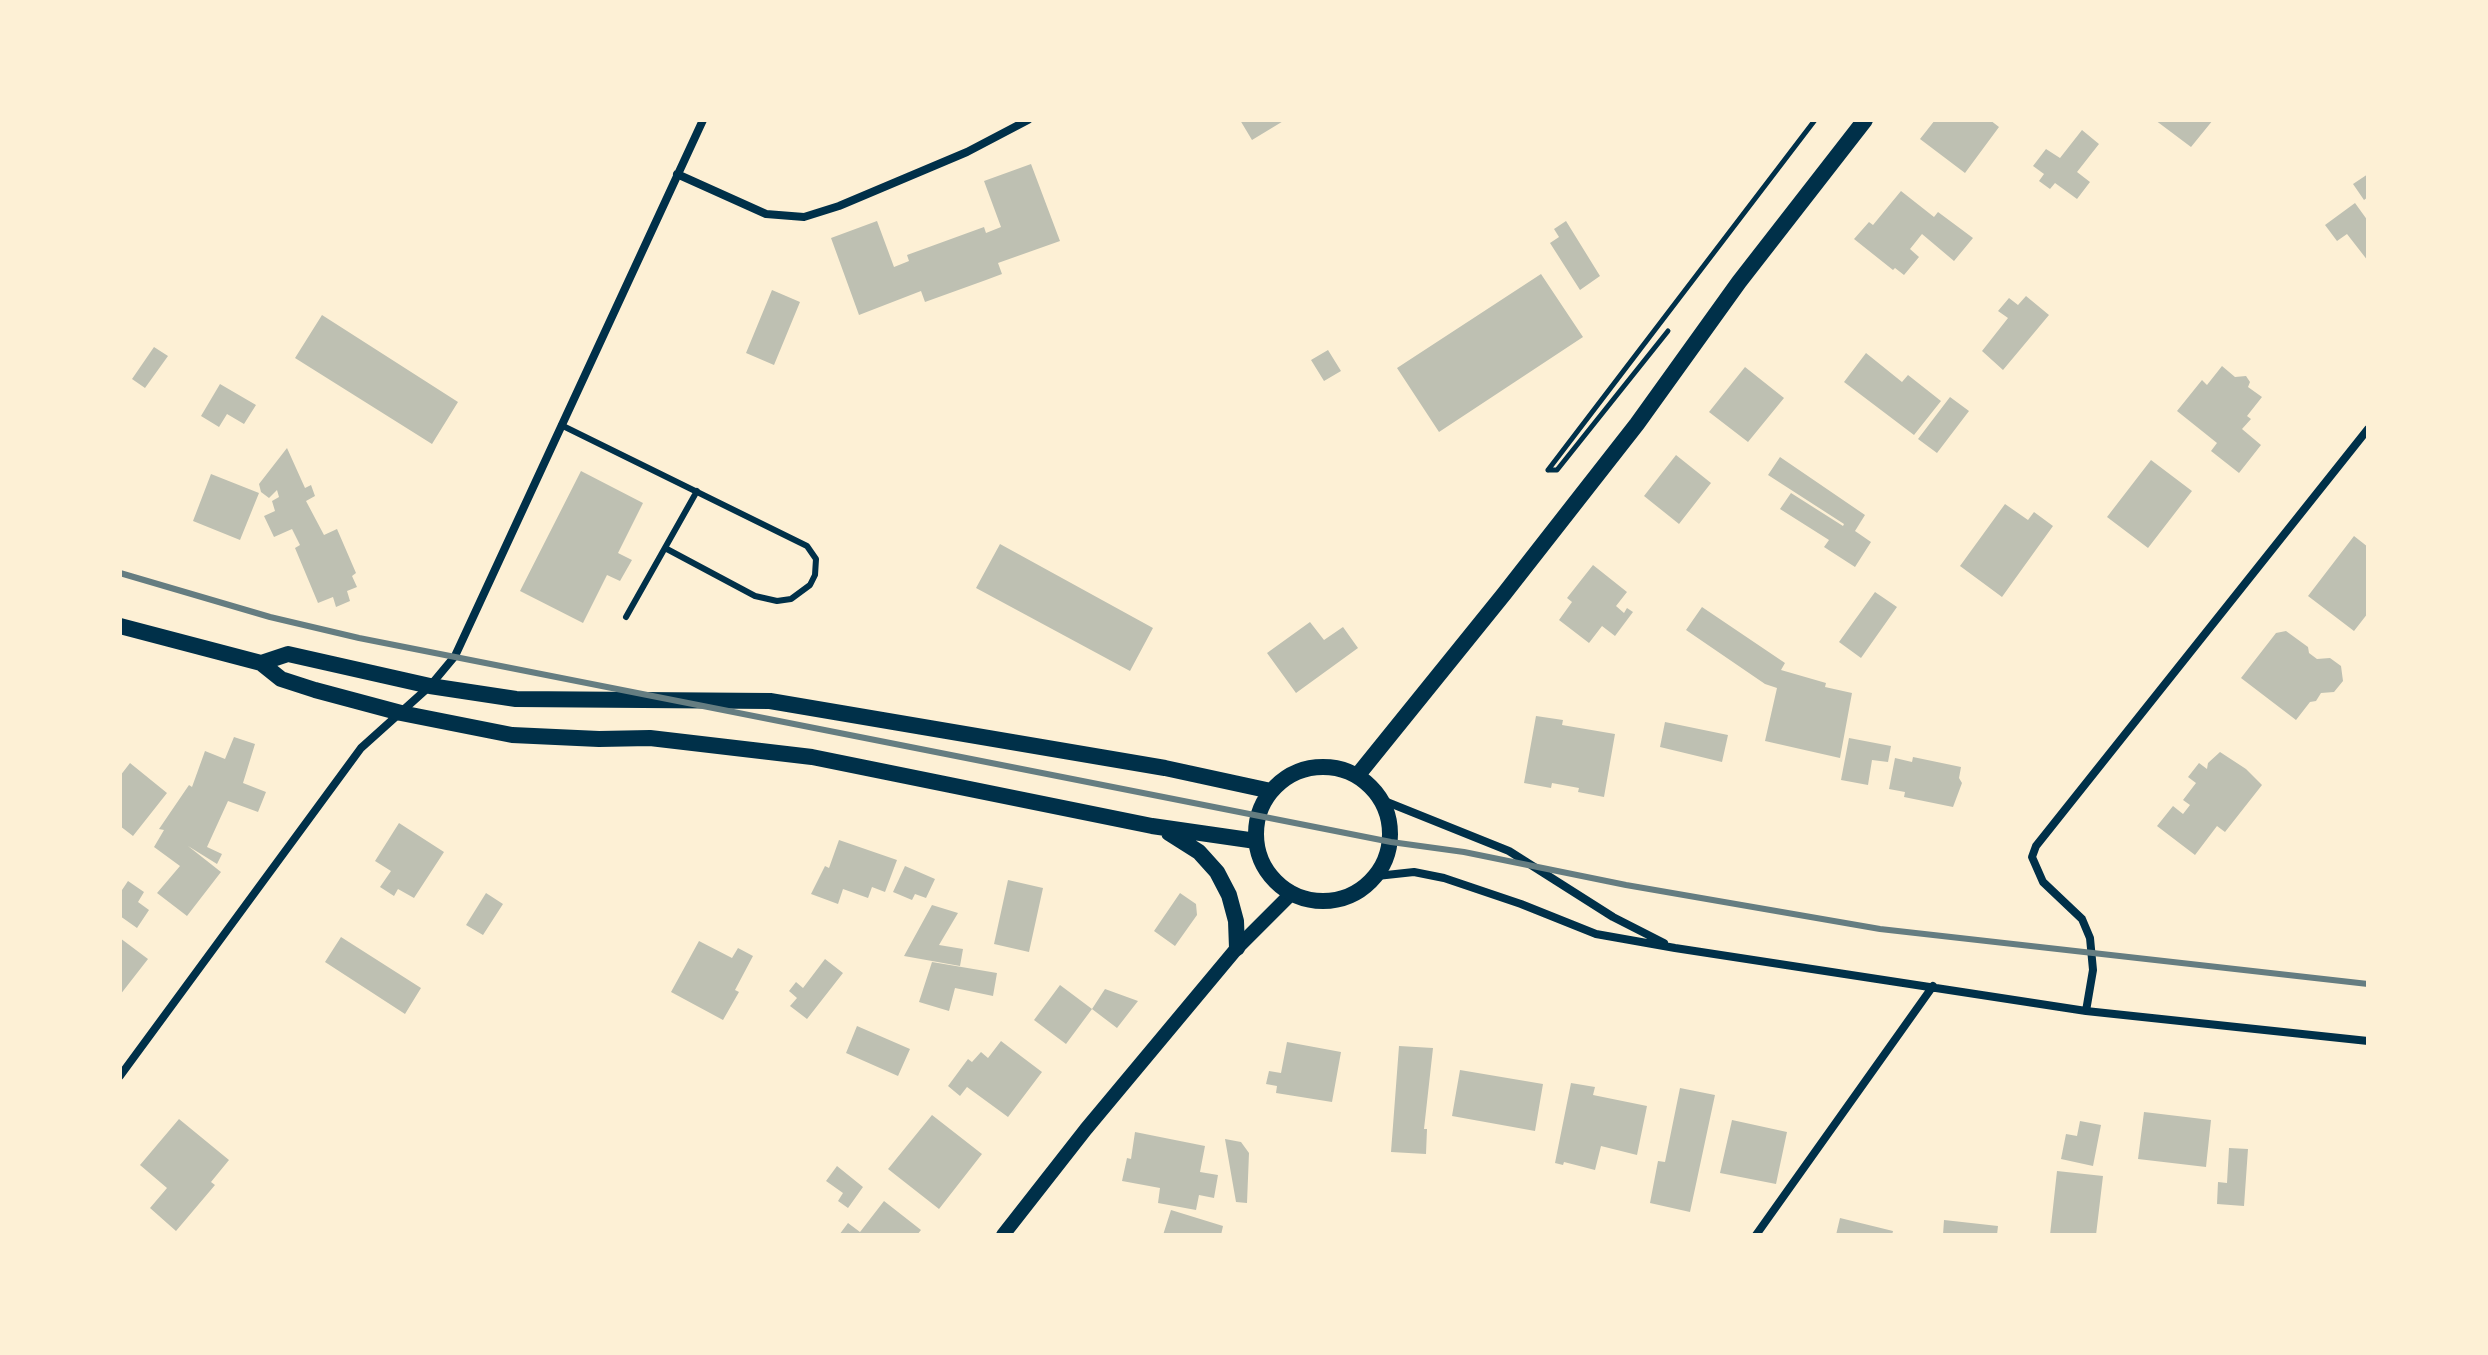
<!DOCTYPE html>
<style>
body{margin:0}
#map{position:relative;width:2488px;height:1355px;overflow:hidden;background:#fdf0d5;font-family:Figtree,sans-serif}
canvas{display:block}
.frame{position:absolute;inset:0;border:122px solid #fdf0d5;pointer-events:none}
</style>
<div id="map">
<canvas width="2488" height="1355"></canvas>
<div class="frame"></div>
</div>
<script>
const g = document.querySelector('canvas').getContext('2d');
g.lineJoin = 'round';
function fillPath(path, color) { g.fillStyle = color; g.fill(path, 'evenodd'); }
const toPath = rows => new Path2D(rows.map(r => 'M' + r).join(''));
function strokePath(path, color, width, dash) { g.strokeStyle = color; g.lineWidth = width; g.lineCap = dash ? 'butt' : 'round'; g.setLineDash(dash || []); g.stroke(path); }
fillPath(toPath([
 [1240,120,1285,120,1252,140],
 [1935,120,1990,120,1999,127,1965,173,1920,139],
 [2155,120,2213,120,2191,147],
 [2082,130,2099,144,2077,172,2090,182,2077,199,2055,183,2050,189,2039,181,2044,174,2033,166,2046,149,2060,158],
 [1031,164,1060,241,998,263,1002,274,986,280,925,302,921,291,859,315,831,238,877,221,894,267,909,261,907,255,984,227,986,233,1001,227,984,181],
 [2368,174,2368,197,2364,200,2353,184],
 [1901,191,1934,217,1938,212,1973,238,1954,261,1922,234,1910,249,1919,257,1904,275,1895,268,1893,270,1854,239,1869,222,1873,225],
 [2355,203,2368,221,2368,261,2347,234,2337,241,2325,225],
 [1566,221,1600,276,1580,290,1550,243,1559,237,1554,229],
 [1541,274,1583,337,1439,432,1397,368],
 [772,290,800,302,774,365,746,353],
 [2026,296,2049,315,2003,370,1982,351,2008,318,1998,311,2009,298,2018,305],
 [322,315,458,402,432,444,295,358],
 [154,347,168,356,145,388,132,379],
 [1328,350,1341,371,1324,381,1311,360],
 [1866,353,1902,382,1908,375,1941,401,1914,435,1844,382],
 [2222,366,2235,377,2246,376,2250,382,2248,387,2262,397,2247,416,2251,419,2242,429,2261,445,2239,473,2211,451,2217,443,2177,411,2202,380,2207,385],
 [1745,367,1784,398,1748,442,1709,412],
 [220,384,256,405,244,424,227,414,219,427,201,416],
 [1950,397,1969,411,1937,453,1918,439],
 [287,448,305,488,311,485,315,496,306,501,324,535,337,529,356,573,352,576,357,587,347,591,350,601,336,607,333,597,318,603,295,548,300,545,292,529,274,537,264,516,275,511,272,501,279,497,277,490,269,498,261,492,259,484],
 [1676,455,1711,483,1679,524,1644,496],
 [1780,457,1865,515,1855,531,1871,542,1855,567,1824,547,1829,540,1780,509,1791,493,1843,526,1844,524,1768,475],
 [2151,460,2192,491,2148,548,2107,517],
 [581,471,643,503,618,553,632,560,620,581,607,575,583,623,520,591],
 [211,474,259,493,240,540,193,521],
 [2005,504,2028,520,2034,512,2053,526,2002,597,1960,566],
 [2354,536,2368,547,2368,613,2354,631,2308,596],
 [1000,544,1153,628,1130,671,976,588],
 [1593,565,1627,592,1616,606,1624,613,1627,608,1633,612,1615,636,1602,626,1589,643,1559,620,1572,602,1567,598],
 [1875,592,1897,607,1861,658,1839,642],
 [1702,607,1785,663,1781,670,1826,683,1825,687,1852,693,1840,758,1765,741,1777,688,1765,684,1686,630],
 [1310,622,1324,640,1343,627,1358,648,1296,693,1267,653],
 [2286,631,2308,647,2309,653,2317,659,2330,658,2341,666,2343,681,2334,692,2321,693,2316,701,2310,702,2296,720,2241,678,2276,633],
 [1536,716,1563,720,1562,725,1615,734,1604,797,1578,792,1579,788,1552,783,1551,788,1524,783],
 [1665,722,1728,735,1722,762,1660,747],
 [234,737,255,744,243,783,266,792,258,812,228,801,207,847,222,854,217,864,188,846,221,872,187,916,157,893,180,866,154,847,164,830,159,829,189,785,192,787,205,751,225,759],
 [1849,738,1891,746,1888,762,1872,760,1868,785,1841,780],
 [2220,752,2246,769,2262,785,2225,832,2217,826,2195,855,2157,826,2173,806,2183,814,2190,805,2183,800,2196,783,2188,777,2199,763,2207,769,2208,763],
 [1913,757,1961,767,1959,778,1962,783,1953,807,1904,797,1905,792,1889,789,1895,758,1912,762],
 [130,763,167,793,133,836,120,826,120,776],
 [399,823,444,852,414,898,398,889,394,896,380,887,391,871,375,861],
 [839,840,897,860,885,892,872,887,868,898,843,889,838,904,811,894,825,866,829,868],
 [905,866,935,879,926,898,915,894,912,900,893,892],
 [1008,880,1043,888,1029,952,994,944],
 [128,881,144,892,138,902,149,910,137,928,120,916,120,893],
 [486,893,503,904,483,935,466,925],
 [1180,893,1196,904,1197,915,1175,946,1154,931],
 [932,905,958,913,939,945,963,949,960,966,904,956],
 [341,937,421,988,405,1014,325,962],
 [120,938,148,959,120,995],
 [699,941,732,958,738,948,753,956,735,990,739,992,723,1020,671,992],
 [825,959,843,973,807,1019,790,1006,797,998,789,991,796,982,803,988],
 [932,962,997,973,993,996,955,988,949,1011,919,1002],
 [1060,985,1092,1009,1066,1044,1034,1020],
 [1105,989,1138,1001,1117,1028,1092,1009],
 [857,1026,910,1049,898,1076,846,1053],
 [1001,1041,1042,1072,1008,1117,967,1087,960,1096,948,1086,968,1059,972,1062,981,1052,988,1058],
 [1287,1042,1341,1052,1332,1102,1276,1093,1277,1086,1266,1084,1269,1071,1281,1073],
 [1399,1046,1433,1048,1424,1129,1427,1129,1426,1154,1391,1152],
 [1460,1070,1543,1084,1535,1131,1452,1116],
 [1571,1083,1595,1087,1593,1095,1647,1106,1637,1155,1601,1146,1595,1170,1564,1162,1563,1165,1555,1163],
 [1680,1088,1715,1095,1690,1212,1650,1203,1658,1161,1665,1162],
 [2144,1112,2211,1120,2206,1167,2138,1159],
 [932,1115,982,1154,939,1209,888,1169],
 [179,1119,229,1160,211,1182,215,1185,176,1231,150,1208,167,1188,140,1165],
 [1732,1120,1787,1132,1776,1184,1720,1173],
 [2080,1121,2101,1125,2093,1166,2061,1159,2066,1134,2077,1136],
 [1135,1132,1205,1146,1200,1172,1218,1175,1214,1198,1199,1195,1196,1210,1158,1203,1160,1188,1122,1181,1127,1158,1131,1159],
 [1225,1139,1241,1142,1249,1153,1247,1203,1236,1202],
 [2229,1148,2248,1149,2244,1206,2217,1204,2218,1182,2227,1183],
 [837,1166,863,1187,848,1208,838,1201,843,1193,826,1181],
 [2057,1171,2103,1176,2096,1235,2050,1235],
 [884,1201,921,1230,917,1235,839,1235,848,1223,860,1232],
 [1171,1210,1223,1226,1221,1235,1163,1235],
 [1840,1218,1893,1231,1892,1235,1836,1235],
 [1944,1220,1998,1226,1997,1235,1943,1235]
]), '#bec0b2');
strokePath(toPath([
 [1548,470,1557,470,1668,331],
 [1548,470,1815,120]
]), '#003049', 5);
strokePath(toPath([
 [561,425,807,546,816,559,815,575,810,585,791,599,777,601,755,596,665,548],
 [626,617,697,491]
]), '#003049', 6);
strokePath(toPath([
 [677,174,766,214,804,217,839,206,967,152,1028,120],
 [1382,800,1509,851,1613,917,1664,943],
 [1377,876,1414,872,1444,878,1521,904,1596,934,1675,948,2086,1011,2368,1041],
 [2086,1011,2093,970,2090,938,2082,919,2043,882,2032,857,2036,846,2368,429],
 [120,1076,361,748,430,686,455,656,703,120],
 [1756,1235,1933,986]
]), '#003049', 8);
strokePath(toPath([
 [1003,1235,1086,1129,1237,948,1291,894]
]), '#003049', 14);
strokePath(toPath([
 [120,626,261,663,281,679,315,690,401,713,512,735,599,739,650,738,812,757,1152,826,1256,841],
 [261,663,288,654,430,686,516,699,770,701,1165,768,1271,791],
 '1256 834a67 67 0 1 1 134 0a67 67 0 1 1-134 0Z',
 [1357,776,1504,594,1637,424,1739,282,1865,120],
 [1169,833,1199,852,1217,872,1229,895,1236,921,1237,948]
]), '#003049', 16);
strokePath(toPath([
 [120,573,270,617,359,638,1391,842,1464,852,1626,885,1880,929,2368,984]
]), '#657d81', 6);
</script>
